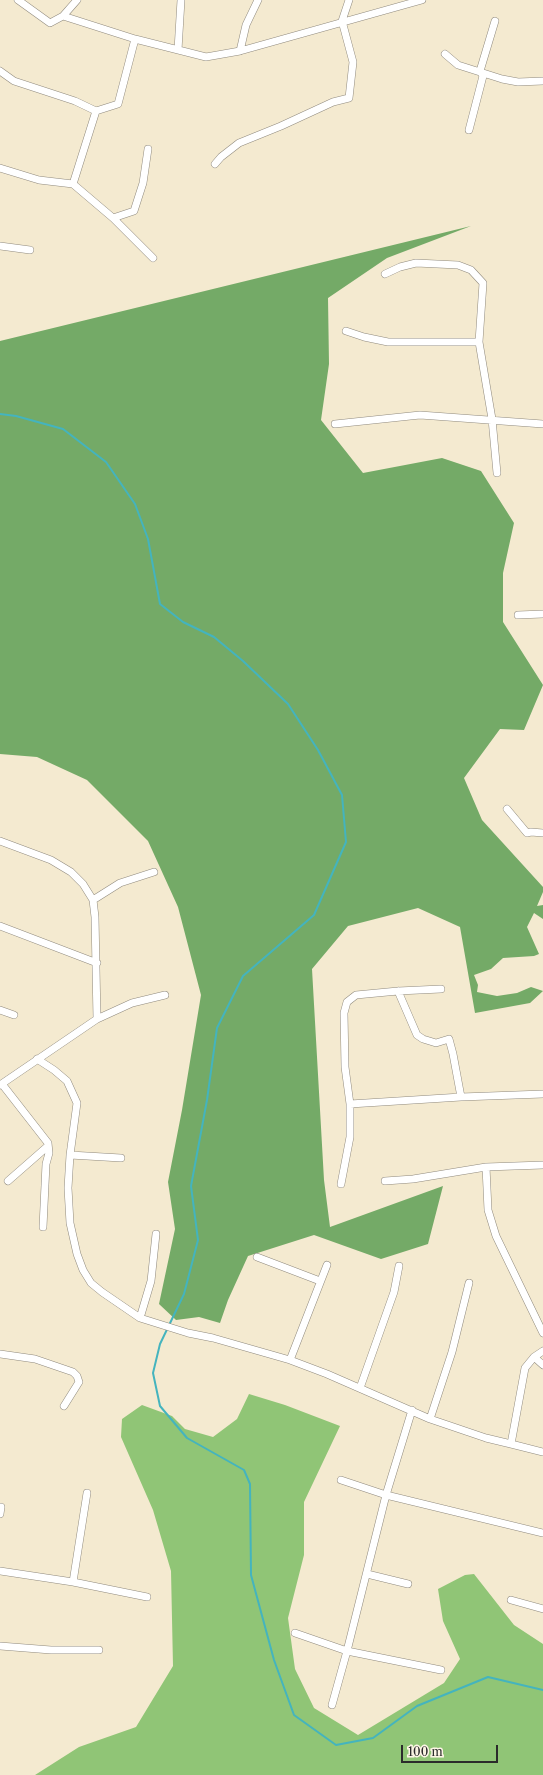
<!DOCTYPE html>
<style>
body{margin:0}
#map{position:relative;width:543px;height:1775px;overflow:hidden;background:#f4ead0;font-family:"Libre Caslon Text",serif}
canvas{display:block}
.scale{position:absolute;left:401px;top:1745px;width:97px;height:18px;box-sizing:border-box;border:2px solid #2b2b2b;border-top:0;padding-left:5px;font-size:12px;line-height:14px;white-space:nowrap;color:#2b2b2b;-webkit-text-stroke:3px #fcf5e5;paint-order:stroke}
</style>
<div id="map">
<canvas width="543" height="1775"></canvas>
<div class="scale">100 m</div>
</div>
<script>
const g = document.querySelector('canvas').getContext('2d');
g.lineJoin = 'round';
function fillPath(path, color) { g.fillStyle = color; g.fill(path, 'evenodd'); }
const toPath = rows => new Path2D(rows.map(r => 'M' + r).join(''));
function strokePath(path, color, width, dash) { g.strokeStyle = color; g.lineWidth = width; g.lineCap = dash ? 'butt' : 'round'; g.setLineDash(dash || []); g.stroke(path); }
fillPath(toPath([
 [249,1394,285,1405,340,1426,304,1502,304,1555,288,1618,295,1669,314,1708,358,1735,444,1683,460,1659,443,1621,438,1589,465,1575,474,1574,514,1625,543,1644,543,1775,35,1775,79,1747,136,1727,173,1666,171,1571,153,1510,121,1437,122,1419,142,1405,172,1416,185,1429,213,1437,237,1419]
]), '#90c576');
fillPath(toPath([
 [471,226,387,258,328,298,329,364,321,420,363,473,442,458,481,471,514,523,503,573,503,622,543,685,524,730,500,729,464,778,482,820,543,887,543,892,537,906,543,905,543,919,534,913,527,927,539,954,534,956,503,958,491,969,474,975,478,985,477,992,497,996,517,993,531,987,543,991,530,1003,475,1013,460,927,418,908,348,926,312,969,324,1180,330,1227,443,1186,428,1244,381,1259,314,1235,248,1256,228,1300,220,1323,199,1317,176,1320,159,1304,175,1229,168,1182,182,1110,201,995,178,907,148,841,87,780,37,757,0,754,0,341]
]), '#74aa67');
strokePath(toPath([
 [0,414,16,416,63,429,106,462,135,504,148,539,160,604,183,622,214,637,243,661,288,704,318,750,342,795,346,842,314,915,243,976,217,1028,207,1100,191,1186,198,1240,184,1294,160,1344,153,1373,160,1406,187,1438,244,1470,250,1484,251,1575,274,1660,294,1715,336,1745,373,1738,417,1706,488,1677,543,1690]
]), '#44b4be', 2);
const minor = toPath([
 [18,0,50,23,63,16,77,0],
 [63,16,135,39,206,57,240,51,422,0],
 [178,50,181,0],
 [240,51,246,25,258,0],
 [445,54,458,65,502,79,518,82,543,81],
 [0,71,14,81,75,101,96,111,118,104,135,39],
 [469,130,483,76,480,71,495,21],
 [215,164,221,157,239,143,281,126,333,102,349,98,353,62,342,21,349,0],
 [0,168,39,180,73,184,113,218,153,258],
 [73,184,96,111],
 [113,218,134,211,143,183,148,149],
 [0,246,30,250],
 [385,274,400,267,416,263,458,265,471,270,483,283,479,342,492,419,497,473],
 [346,331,364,337,388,342,479,342],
 [335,424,420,415,543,424],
 [518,615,543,614],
 [507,809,527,833,531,832,543,833],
 [0,841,51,860,71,872,83,884,93,900,95,917,97,1019],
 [93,900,120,883,154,872],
 [0,926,97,963],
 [398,991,417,1035,423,1039,436,1043,449,1039,453,1054,461,1097],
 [0,1010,14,1015],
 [37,1059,54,1070,67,1081,77,1103,70,1155,68,1188,70,1223,77,1254,83,1270,91,1283,102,1292,140,1318,188,1333,213,1338,290,1360,327,1374,430,1419,486,1438,511,1444,525,1368,534,1357,543,1351],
 [2,1084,48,1143,49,1153,46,1164,43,1227],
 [0,1085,97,1019,132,1003,165,995],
 [350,1104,461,1097,543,1094],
 [70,1155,121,1158],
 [486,1167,488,1210,496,1236,543,1333],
 [8,1181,48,1146],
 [385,1181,413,1179,486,1167,543,1165],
 [341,1184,350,1137,350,1104,345,1067,344,1013,347,1002,356,995,398,991,441,989],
 [257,1257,320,1281],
 [140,1318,151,1281,156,1234],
 [0,1354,35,1359,73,1372,77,1376,79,1382,64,1406],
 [534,1357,543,1365],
 [290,1360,327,1265],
 [360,1388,394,1292,399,1266],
 [430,1419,452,1352,469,1283],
 [511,1444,543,1452],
 [341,1480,386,1495,543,1533],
 [0,1514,1,1507],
 [0,1571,73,1582,147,1597],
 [367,1574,408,1584],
 [73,1582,87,1493],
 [511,1600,543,1609],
 [295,1633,347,1651,441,1670],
 [0,1646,51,1650,99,1650],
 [332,1705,347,1651,386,1495,412,1410]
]);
strokePath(minor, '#908a7e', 8);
strokePath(minor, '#fff', 7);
</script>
